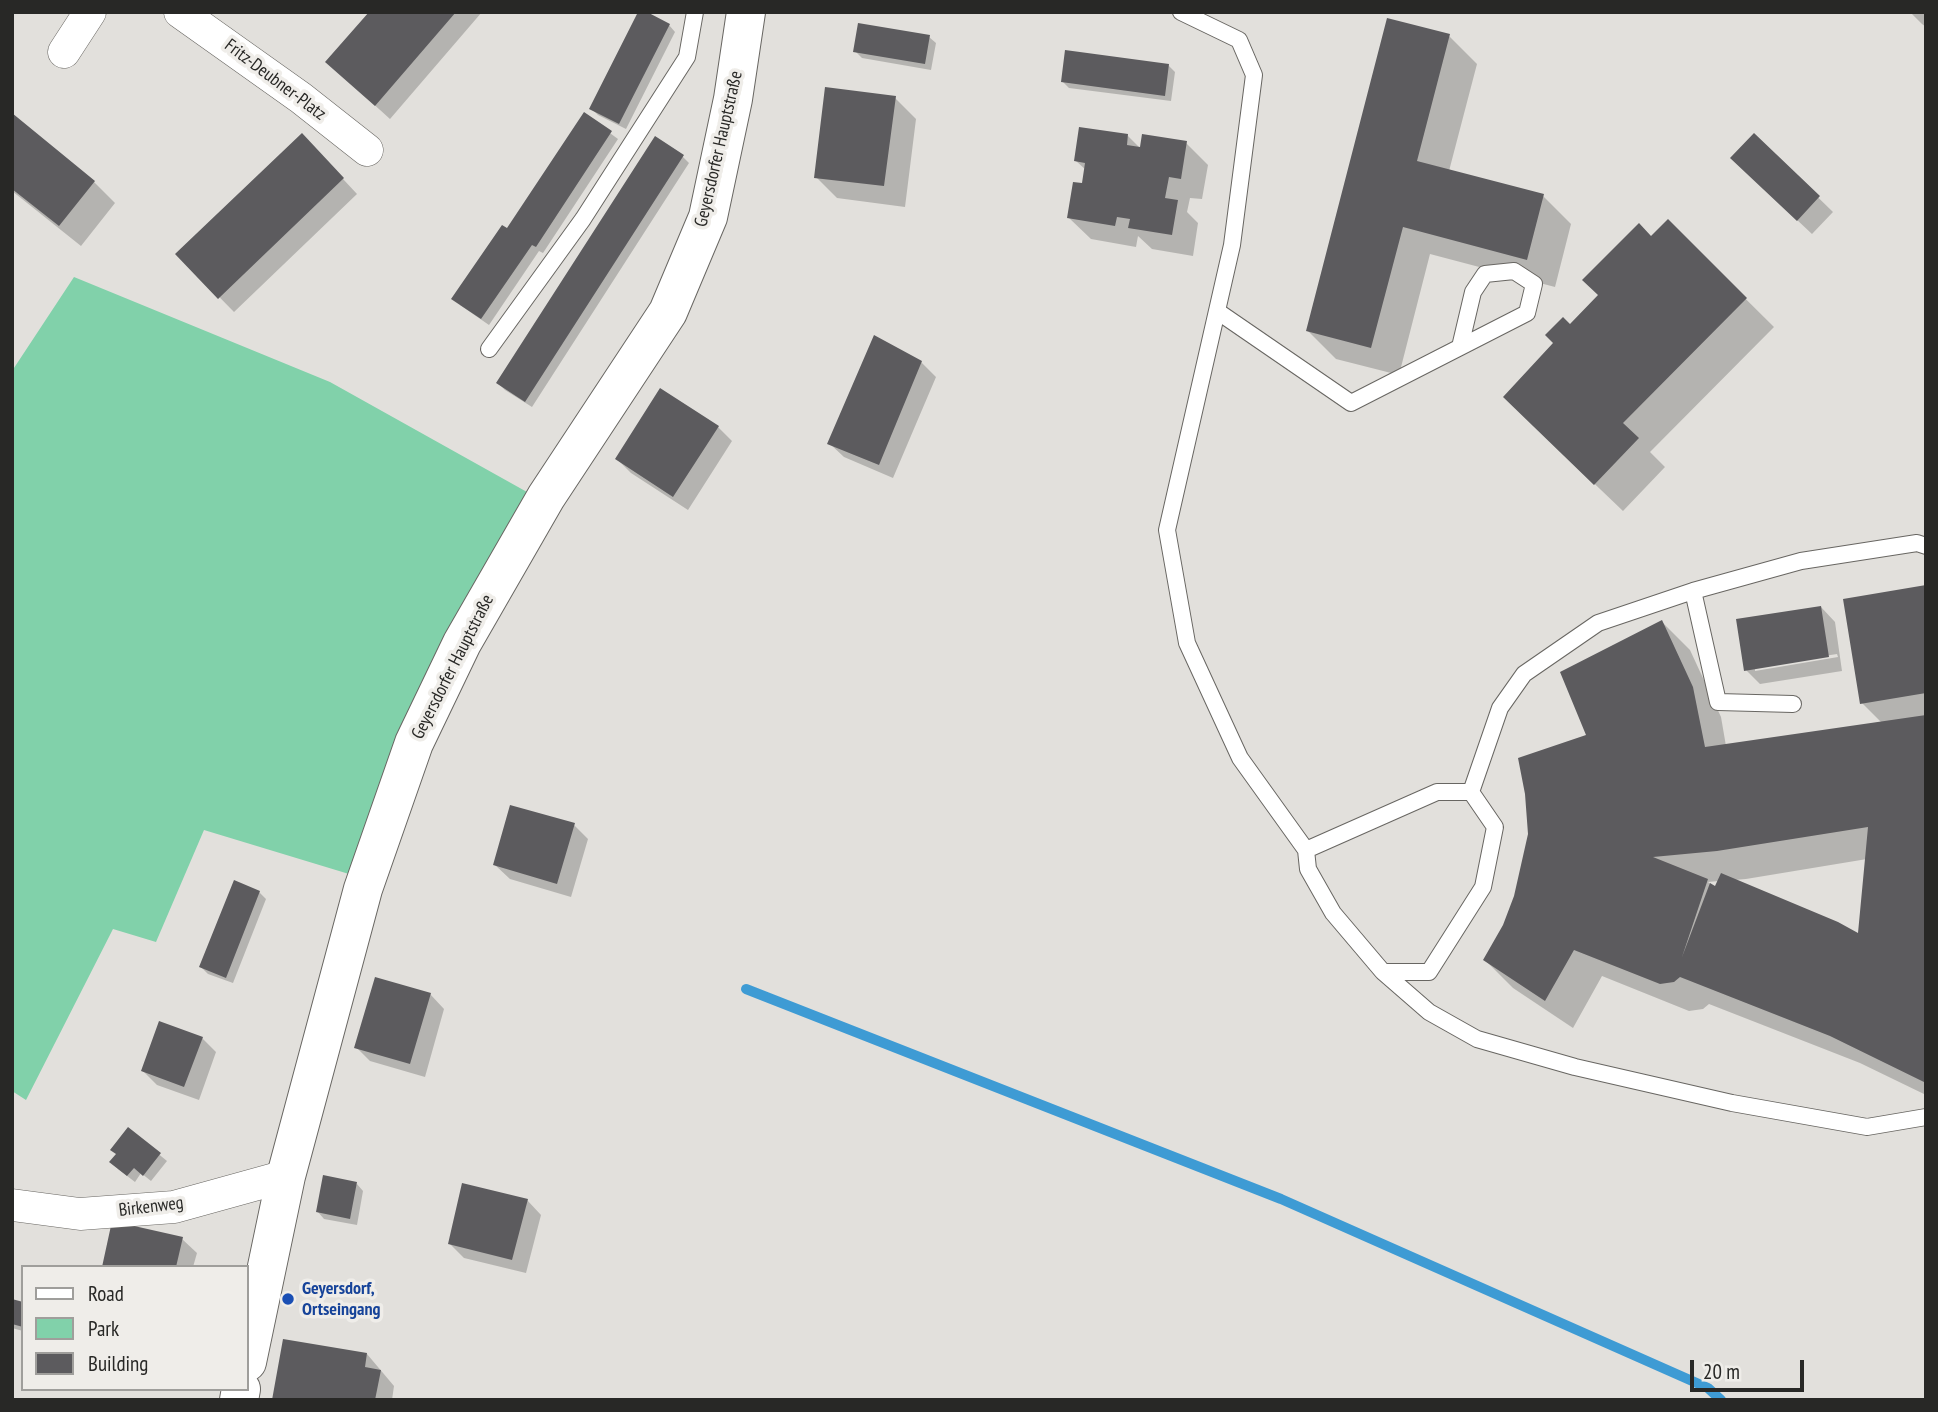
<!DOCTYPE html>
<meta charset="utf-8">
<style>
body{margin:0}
#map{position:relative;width:1938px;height:1412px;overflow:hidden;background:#e2e0dc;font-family:"PT Sans Narrow",sans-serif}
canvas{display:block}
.frame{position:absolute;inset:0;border:14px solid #282826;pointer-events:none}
.legend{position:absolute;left:21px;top:1265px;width:228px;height:126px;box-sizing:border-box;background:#efede9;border:2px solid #9f9e9b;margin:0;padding:9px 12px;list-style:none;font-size:21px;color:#282826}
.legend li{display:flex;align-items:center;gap:14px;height:35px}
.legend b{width:35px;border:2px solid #9f9e9b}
.scale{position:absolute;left:1690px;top:1360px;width:114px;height:32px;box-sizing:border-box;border:4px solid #282826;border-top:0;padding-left:9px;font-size:21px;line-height:24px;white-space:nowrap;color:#282826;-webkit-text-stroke:5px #efede9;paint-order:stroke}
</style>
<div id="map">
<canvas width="1938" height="1412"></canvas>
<div class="frame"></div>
<ul class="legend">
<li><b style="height:9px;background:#fff"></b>Road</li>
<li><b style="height:19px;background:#81d1aa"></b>Park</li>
<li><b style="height:19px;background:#5c5b5e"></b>Building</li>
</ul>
<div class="scale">20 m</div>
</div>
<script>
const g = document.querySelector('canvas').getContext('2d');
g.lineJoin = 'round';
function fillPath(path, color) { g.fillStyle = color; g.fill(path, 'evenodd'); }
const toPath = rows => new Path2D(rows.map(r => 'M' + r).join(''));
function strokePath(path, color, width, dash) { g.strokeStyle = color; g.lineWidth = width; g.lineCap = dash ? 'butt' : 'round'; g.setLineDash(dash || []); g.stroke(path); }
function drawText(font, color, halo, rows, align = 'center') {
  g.font = font + ' "PT Sans Narrow",sans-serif'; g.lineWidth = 7; g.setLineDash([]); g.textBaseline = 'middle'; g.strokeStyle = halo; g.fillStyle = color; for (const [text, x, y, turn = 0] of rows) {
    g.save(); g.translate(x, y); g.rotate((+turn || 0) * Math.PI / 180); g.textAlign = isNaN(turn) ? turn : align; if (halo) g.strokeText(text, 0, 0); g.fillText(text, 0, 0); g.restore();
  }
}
fillPath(toPath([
 [74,277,330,382,527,492,349,874,204,830,156,942,113,929,26,1100,12,1091,12,371]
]), '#81d1aa');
fillPath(toPath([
 [370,12,482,12,390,119,327,62],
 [1910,12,1926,12,1926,27,1922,24],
 [669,25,675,32,626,129,598,115,591,108],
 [1449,36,1477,64,1449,171,1543,196,1571,224,1555,287,1430,254,1399,375,1336,359,1308,331],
 [929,37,936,43,931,70,862,58,855,51],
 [1168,65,1175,72,1171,101,1069,88,1062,81],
 [895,98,916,119,905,207,837,198,816,177],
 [584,114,618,139,543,253,539,251,489,325,460,305],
 [12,116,94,182,115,203,81,246,12,191],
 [1754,135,1833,212,1812,234,1746,172],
 [1128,136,1141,149,1186,143,1208,165,1202,199,1190,198,1187,212,1198,223,1193,256,1152,249,1138,236,1136,247,1091,239,1069,218,1083,185,1086,170,1076,161],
 [316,150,357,194,234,312,177,254],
 [682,156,689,163,532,407,505,390,498,383],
 [1668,222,1774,327,1650,452,1665,467,1623,511,1533,425,1570,326],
 [921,362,936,377,893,478,844,457,829,443],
 [718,427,732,441,688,510,631,473,617,459],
 [1926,587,1926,1095,1860,1063,1709,1004,1703,1009,1689,1011,1602,976,1573,1028,1513,988,1485,960,1505,926,1588,736,1662,622,1690,650,1721,717,1726,746,1882,723,1862,703],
 [1867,859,1860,936,1734,880,1746,879],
 [1719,881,1716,888,1708,882],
 [1821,607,1835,622,1842,671,1760,684,1746,670],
 [1837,654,1838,657,1755,671,1755,667],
 [574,825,588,839,571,897,510,879,495,865],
 [259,892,266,899,233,983,208,974,201,967],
 [430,994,444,1009,425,1077,370,1061,356,1047],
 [202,1038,216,1052,199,1100,157,1085,143,1071],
 [128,1129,167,1161,151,1181,141,1173,135,1182,118,1169,118,1155],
 [357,1184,363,1191,357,1225,324,1219,318,1212],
 [527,1200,541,1215,526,1273,464,1258,450,1244],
 [182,1239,197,1253,193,1267,103,1267],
 [12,1301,23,1304,23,1331,12,1328],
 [367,1354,394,1386,392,1400,274,1400]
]), '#0003');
strokePath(toPath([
 [746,989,1281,1199,1708,1388,1721,1400]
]), '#3e9bd4', 10);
fillPath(toPath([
 [369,12,456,12,375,106,325,62],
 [638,12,647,12,670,24,619,124,589,109],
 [1387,18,1450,34,1417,161,1544,194,1527,260,1403,227,1371,348,1306,331],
 [858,23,930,35,925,64,853,52],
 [1065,50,1169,64,1165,96,1061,82],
 [825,87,896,96,884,186,814,178],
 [584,112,612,131,536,247,532,245,481,319,451,299,502,225,507,228],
 [12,113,95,181,59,226,12,189],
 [1079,127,1128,134,1127,145,1140,147,1142,134,1187,141,1181,179,1169,177,1165,198,1178,200,1172,235,1128,228,1130,219,1117,217,1115,226,1067,218,1073,182,1082,183,1085,163,1074,161],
 [302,133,344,178,218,299,175,254],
 [1754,133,1820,196,1797,221,1730,158],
 [655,136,684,155,525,402,496,383],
 [1668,219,1747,298,1623,423,1639,438,1594,485,1503,397,1553,343,1545,335,1563,317,1570,324,1598,295,1582,280,1639,223,1651,236],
 [874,335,922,361,879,465,827,444],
 [660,388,719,426,673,497,615,459],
 [1926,585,1926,693,1860,704,1843,599],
 [1821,606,1829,657,1744,671,1736,619],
 [1662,620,1693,687,1705,747,1926,715,1926,1083,1830,1036,1680,977,1674,982,1660,984,1574,950,1545,1001,1483,960,1503,925,1514,896,1528,834,1525,794,1518,758,1586,735,1560,672],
 [1868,827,1858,933,1838,922,1721,873,1715,886,1710,883,1682,957,1708,879,1653,857,1717,851],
 [510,805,575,823,557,884,493,865],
 [234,880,260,891,226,978,199,967],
 [375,977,431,993,410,1064,354,1048],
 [159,1021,203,1037,184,1087,141,1071],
 [128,1127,161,1153,143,1176,134,1168,127,1176,109,1162,116,1154,110,1150],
 [323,1175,357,1182,350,1219,316,1212],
 [462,1183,528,1199,512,1260,448,1244],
 [112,1221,183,1237,176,1267,102,1267],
 [12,1299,23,1302,23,1327,12,1324],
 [283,1339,367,1353,365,1367,381,1370,375,1400,272,1400]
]), '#5c5b5e');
const service = toPath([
 [1181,12,1239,40,1254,75,1232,245,1167,530,1187,643,1240,758,1306,850,1437,792,1471,792,1500,708,1524,674,1598,623,1693,591,1801,561,1917,543,1926,546],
 [1217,311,1351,403,1527,313,1534,284,1514,271,1485,274,1473,292,1460,347],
 [489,349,583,219,687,57,695,12],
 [1693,591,1718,702,1793,704],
 [1306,850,1308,869,1333,913,1383,972,1429,972,1483,887,1495,827,1471,792],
 [1383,972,1429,1012,1477,1039,1575,1067,1732,1103,1867,1127,1926,1117]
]);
const minor = toPath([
 [180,12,301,98,367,150],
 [64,52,90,12],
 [12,1205,80,1214,174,1207,286,1176]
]);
const secondary = toPath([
 [247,1362,286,1176,363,889,414,743,462,643,546,497,668,312,708,217,733,99,746,12],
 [239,1400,241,1389]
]);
strokePath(service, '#686662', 18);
strokePath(minor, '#686662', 33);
strokePath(secondary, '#686662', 40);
strokePath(service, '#fff', 16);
strokePath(minor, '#fff', 32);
strokePath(secondary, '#fff', 38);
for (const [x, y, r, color] of [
 [288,1299,7,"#1a4fb4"]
]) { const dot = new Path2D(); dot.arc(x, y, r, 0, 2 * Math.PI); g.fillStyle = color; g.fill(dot); strokePath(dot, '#efede9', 2.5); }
drawText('18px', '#282826', '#efede9', [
 ["Fritz-Deubner-Platz",275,80,37],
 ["Geyersdorfer Hauptstraße",719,149,-77],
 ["Geyersdorfer Hauptstraße",453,667,-63],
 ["Birkenweg",151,1207,-7]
]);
drawText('bold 18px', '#164399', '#efede9', [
 ["Geyersdorf,",302,1289],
 ["Ortseingang",302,1310]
], 'left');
</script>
